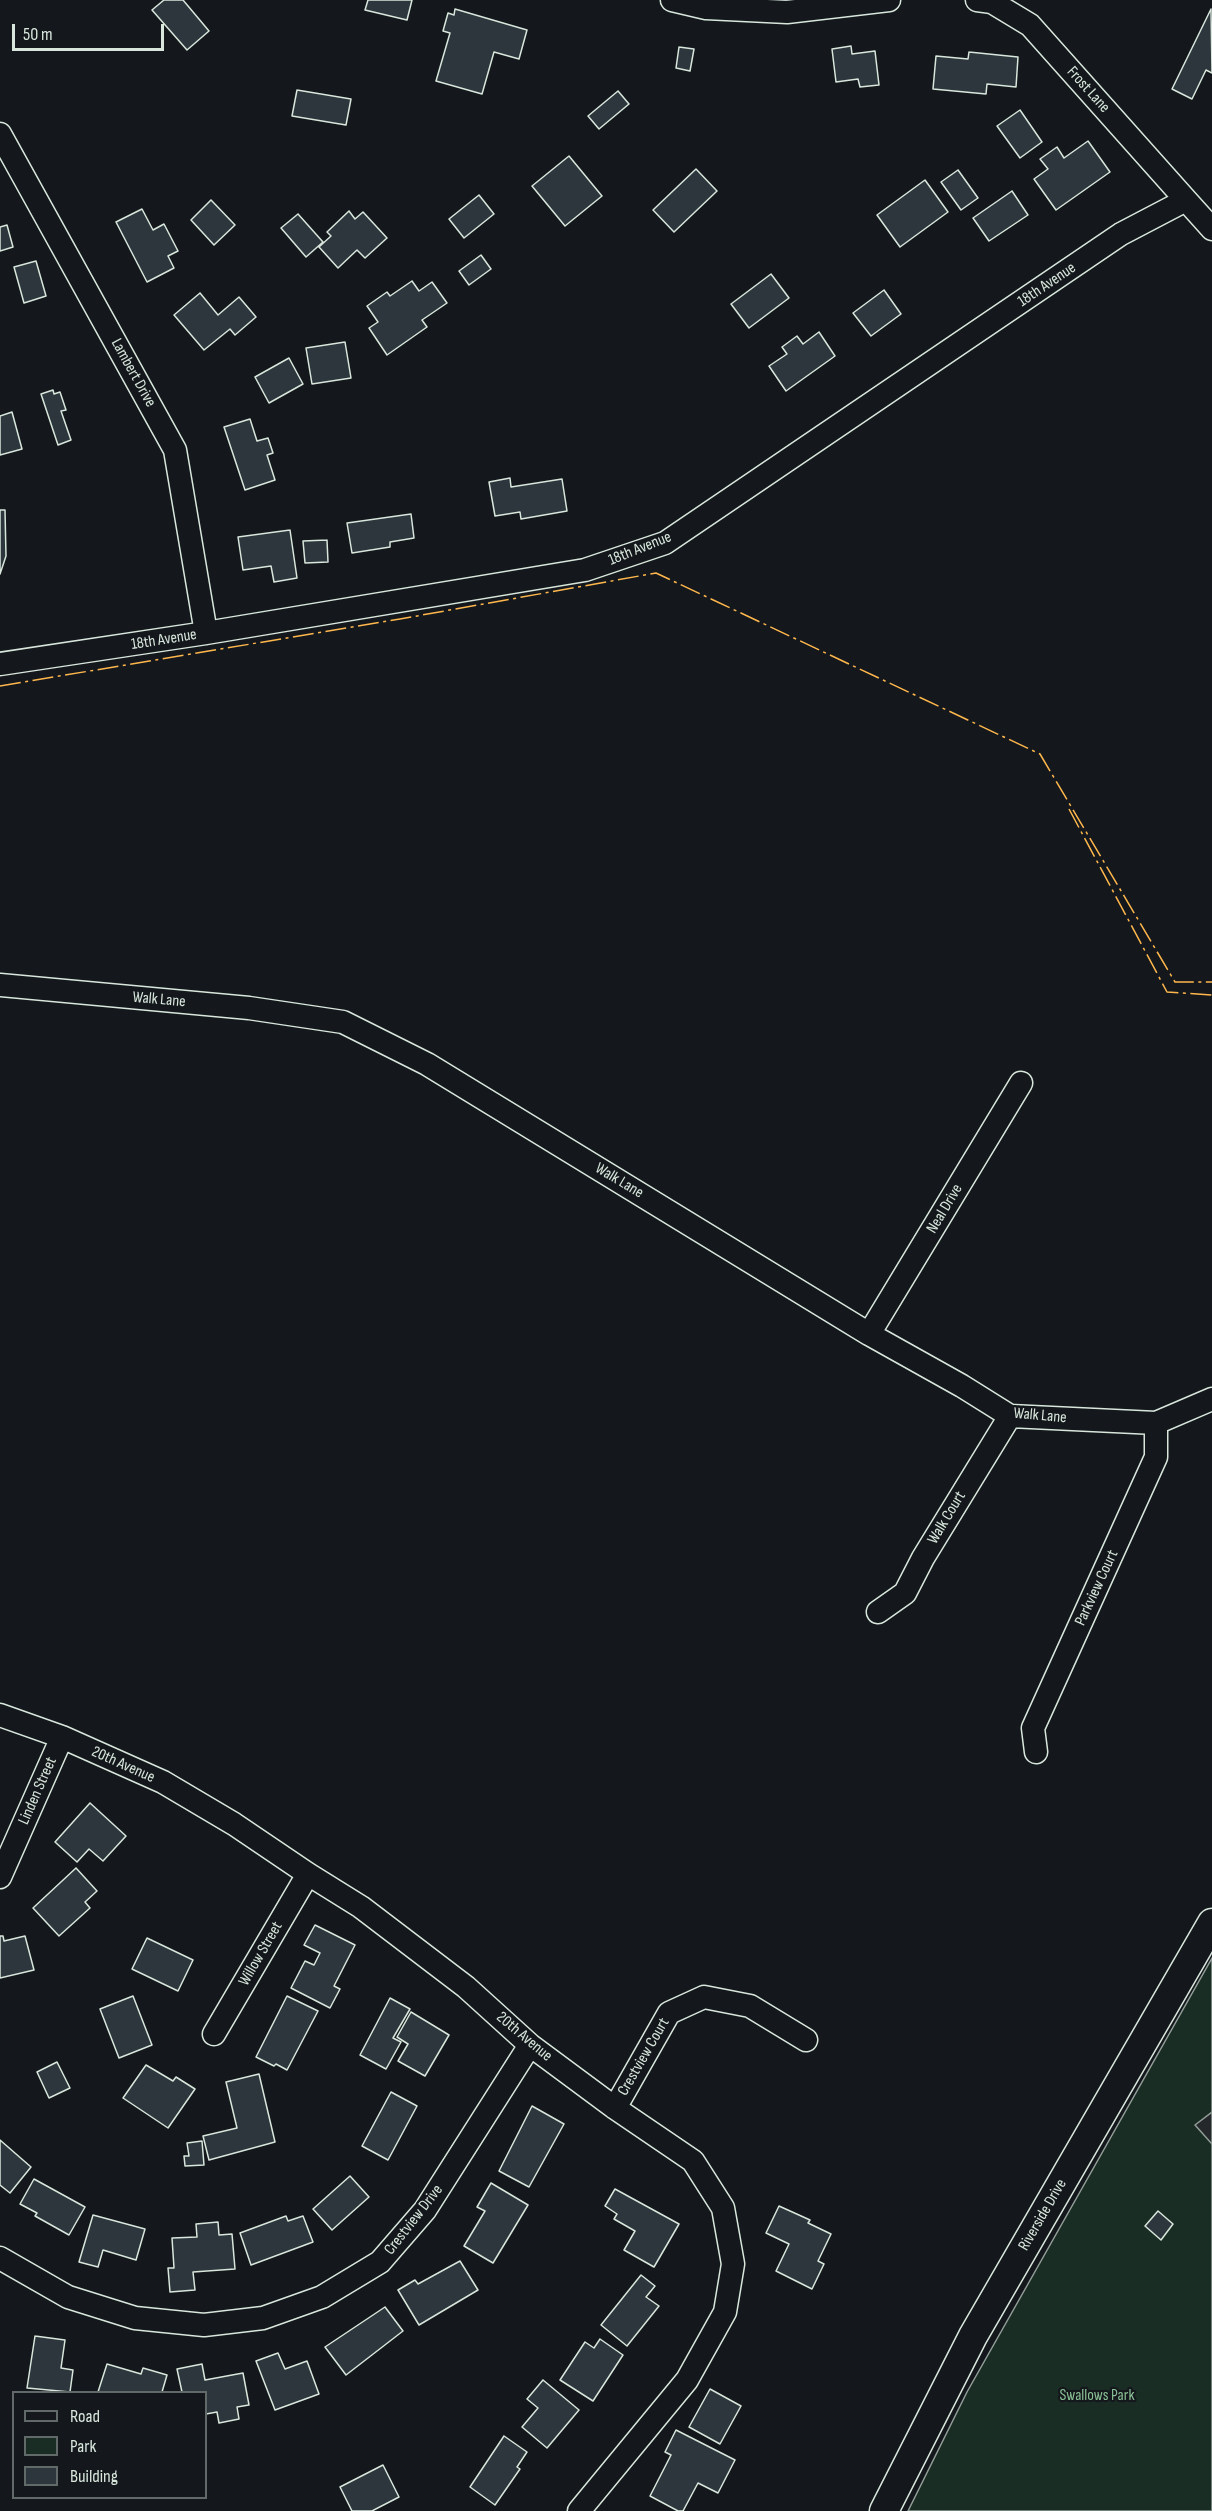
<!DOCTYPE html>
<style>
body{margin:0}
#map{position:relative;width:1212px;height:2511px;overflow:hidden;background:#14181c;font-family:"Sofia Sans Condensed",sans-serif}
canvas{display:block}
.legend{position:absolute;left:12px;top:2391px;width:195px;height:108px;box-sizing:border-box;background:#14181c;border:2px solid #626a69;margin:0;padding:8px 10px;list-style:none;font-size:18px;color:#d8e6dc}
.legend li{display:flex;align-items:center;gap:12px;height:30px}
.legend b{width:30px;border:2px solid #626a69}
.scale{position:absolute;left:12px;top:24px;width:152px;height:27px;box-sizing:border-box;border:3px solid #d8e6dc;border-top:0;padding-left:8px;font-size:18px;line-height:21px;white-space:nowrap;color:#d8e6dc;-webkit-text-stroke:4px #14181c;paint-order:stroke}
</style>
<div id="map">
<canvas width="1212" height="2511"></canvas>
<ul class="legend">
<li><b style="height:8px;background:#14181c"></b>Road</li>
<li><b style="height:16px;background:#1a2d24"></b>Park</li>
<li><b style="height:16px;background:#2c363c"></b>Building</li>
</ul>
<div class="scale">50 m</div>
</div>
<script>
const g = document.querySelector('canvas').getContext('2d');
g.lineJoin = 'round';
function fillPath(path, color) { g.fillStyle = color; g.fill(path, 'evenodd'); }
const toPath = rows => new Path2D(rows.map(r => 'M' + r).join(''));
function strokePath(path, color, width, dash) { g.strokeStyle = color; g.lineWidth = width; g.lineCap = dash ? 'butt' : 'round'; g.setLineDash(dash || []); g.stroke(path); }
function drawText(font, color, halo, rows, align = 'center') {
  g.font = font + ' "Sofia Sans Condensed",sans-serif'; g.lineWidth = 4.5; g.setLineDash([]); g.textBaseline = 'middle'; g.strokeStyle = halo; g.fillStyle = color; for (const [text, x, y, turn = 0] of rows) {
    g.save(); g.translate(x, y); g.rotate((+turn || 0) * Math.PI / 180); g.textAlign = isNaN(turn) ? turn : align; if (halo) g.strokeText(text, 0, 0); g.fillText(text, 0, 0); g.restore();
  }
}
const green = toPath([
 [1212,1958,1212,2511,908,2511,967,2392,1212,1958]
]);
fillPath(green, '#1a2d24');
strokePath(green, '#939e99', 1.5);
const parking = toPath([
 [1212,2112,1212,2144,1195,2125,1212,2112]
]);
fillPath(parking, '#24282b');
strokePath(parking, '#939e99', 1.5);
const building = toPath([
 [164,0,183,0,209,31,187,50,152,10,164,0],
 [368,0,412,0,407,20,365,10,368,0],
 [455,9,527,30,519,59,494,52,482,94,436,81,450,33,443,31,448,13,454,15,455,9],
 [1211,9,1212,73,1206,70,1192,99,1172,89,1211,9],
 [851,46,852,54,875,51,879,85,860,87,858,79,836,82,832,49,851,46],
 [679,47,694,49,690,71,676,68,679,47],
 [969,52,1018,57,1016,87,987,84,986,94,933,89,936,56,968,59,969,52],
 [297,90,351,99,346,125,292,116,297,90],
 [618,91,629,104,599,129,588,116,618,91],
 [1020,110,1042,142,1020,158,997,126,1020,110],
 [1088,141,1110,172,1056,210,1034,179,1048,169,1040,159,1057,147,1064,158,1088,141],
 [569,156,602,196,565,226,532,186,569,156],
 [696,169,717,191,674,232,653,210,696,169],
 [958,170,978,198,961,210,941,182,958,170],
 [925,180,948,212,900,247,877,215,925,180],
 [1012,191,1028,215,989,241,973,218,1012,191],
 [479,195,494,214,464,238,449,219,479,195],
 [211,200,235,225,214,245,191,220,211,200],
 [142,209,153,230,164,224,178,251,168,256,174,268,147,282,116,222,142,209],
 [349,211,355,219,363,212,387,238,365,258,357,250,338,268,319,247,331,236,327,232,349,211],
 [298,214,323,242,306,257,281,228,298,214],
 [7,225,13,247,0,251,0,227,7,225],
 [481,255,491,269,469,285,459,271,481,255],
 [36,261,46,296,24,303,14,267,36,261],
 [771,274,789,298,749,328,731,304,771,274],
 [412,281,419,291,432,282,447,303,422,320,427,327,387,355,369,328,378,322,367,306,387,292,390,296,412,281],
 [884,290,901,314,871,336,853,313,884,290],
 [200,293,218,315,239,297,256,317,235,335,230,329,204,350,174,315,200,293],
 [819,332,835,356,786,391,769,366,787,354,782,347,797,336,803,344,819,332],
 [345,342,351,378,312,384,306,348,345,342],
 [289,358,303,384,269,403,255,377,289,358],
 [53,390,54,394,60,392,66,410,61,411,71,440,58,445,41,394,53,390],
 [12,412,22,449,0,455,0,416,12,412],
 [250,419,257,441,268,438,273,453,267,455,275,480,245,490,224,427,250,419],
 [510,478,511,487,562,479,567,511,521,519,520,512,495,516,489,482,510,478],
 [0,510,5,510,6,556,0,574,0,510],
 [411,514,414,538,390,542,390,547,352,553,347,523,411,514],
 [290,530,297,578,274,582,271,566,243,570,238,537,290,530],
 [327,540,328,562,305,563,303,541,327,540],
 [90,1803,126,1836,103,1861,89,1849,77,1862,55,1842,90,1803],
 [76,1868,97,1891,85,1902,90,1908,59,1936,33,1908,76,1868],
 [315,1925,355,1945,334,1986,340,1989,330,2008,291,1988,305,1961,314,1965,320,1953,304,1945,315,1925],
 [0,1936,3,1936,4,1941,25,1936,34,1970,0,1978,0,1936],
 [147,1938,193,1960,178,1991,132,1969,147,1938],
 [133,1996,152,2045,119,2058,100,2009,133,1996],
 [287,1996,318,2011,287,2070,276,2064,274,2066,256,2057,287,1996],
 [390,1998,410,2009,393,2038,401,2042,386,2069,360,2055,390,1998],
 [411,2012,449,2035,425,2076,398,2061,408,2044,397,2037,411,2012],
 [57,2062,70,2088,49,2098,37,2072,57,2062],
 [146,2065,173,2081,176,2077,195,2089,168,2128,123,2098,146,2065],
 [259,2074,275,2142,209,2160,203,2136,237,2128,226,2082,259,2074],
 [391,2092,417,2106,388,2160,362,2146,391,2092],
 [532,2106,564,2124,529,2187,499,2171,532,2106],
 [0,2140,31,2167,10,2193,0,2185,0,2140],
 [202,2141,204,2165,185,2166,184,2156,189,2156,187,2143,202,2141],
 [350,2176,369,2197,332,2230,313,2209,350,2176],
 [34,2179,85,2207,69,2235,35,2216,37,2213,20,2204,34,2179],
 [491,2183,528,2205,493,2263,464,2246,485,2211,477,2207,491,2183],
 [615,2189,679,2224,654,2267,624,2250,635,2231,614,2219,617,2214,605,2206,615,2189],
 [779,2206,810,2220,808,2223,831,2234,818,2261,824,2264,812,2289,776,2271,789,2244,766,2233,779,2206],
 [1158,2211,1173,2224,1161,2240,1145,2226,1158,2211],
 [93,2215,145,2229,136,2260,103,2250,98,2267,79,2262,93,2215],
 [286,2216,288,2221,303,2216,313,2242,251,2265,240,2233,286,2216],
 [218,2222,219,2235,232,2234,235,2269,193,2272,195,2290,170,2292,168,2268,174,2268,172,2238,197,2237,196,2224,218,2222],
 [460,2261,478,2290,419,2325,398,2290,415,2280,418,2284,460,2261],
 [641,2275,655,2286,646,2297,659,2306,627,2346,601,2325,641,2275],
 [385,2307,403,2331,346,2375,325,2347,385,2307],
 [35,2336,65,2340,61,2368,73,2370,70,2392,27,2388,35,2336],
 [600,2339,623,2355,593,2401,560,2380,585,2342,594,2348,600,2339],
 [278,2353,285,2369,307,2361,319,2394,275,2410,256,2361,278,2353],
 [107,2364,141,2374,143,2368,167,2375,162,2392,98,2392,107,2364],
 [202,2364,205,2380,243,2373,249,2405,237,2407,239,2419,219,2423,217,2412,206,2414,206,2392,182,2392,177,2369,202,2364],
 [543,2380,579,2410,547,2448,522,2427,538,2408,527,2399,543,2380],
 [710,2389,741,2406,720,2444,689,2427,710,2389],
 [676,2430,735,2460,718,2493,698,2483,683,2511,678,2511,650,2496,671,2455,665,2452,676,2430],
 [504,2436,527,2452,517,2467,520,2469,495,2505,470,2487,504,2436],
 [383,2465,399,2497,372,2511,352,2511,340,2487,383,2465]
]);
fillPath(building, '#2c363c');
strokePath(building, '#d8e6dc', 1.5);
const minor = toPath([
 [672,0,706,8,787,12,889,0],
 [977,0,992,2,1030,25,1186,200],
 [0,134,175,450,206,633],
 [0,664,206,633,585,570,665,543,1121,234,1186,200,1212,229],
 [0,985,249,1008,343,1022,427,1064,869,1334,962,1386,1010,1416,1156,1423,1212,1399],
 [869,1334,1021,1083],
 [878,1612,905,1593,923,1558,1010,1416],
 [0,1715,62,1737,163,1782,234,1824,308,1874,361,1907,466,1987,530,2045,615,2108,693,2161,723,2208,733,2264,725,2312,687,2380,579,2511],
 [1036,1752,1033,1728,1156,1457,1156,1423],
 [0,1877,62,1737],
 [214,2034,308,1874],
 [615,2108,669,2013,704,1997,750,2006,806,2040],
 [0,2258,68,2297,135,2318,204,2325,263,2318,322,2297,380,2262,425,2210,530,2045]
]);
const major = toPath([
 [884,2511,973,2336,1212,1923]
]);
strokePath(minor, '#d8e6dc', 25);
strokePath(major, '#d8e6dc', 31);
strokePath(minor, '#14181c', 22);
strokePath(major, '#14181c', 28);
strokePath(toPath([
 [0,686,400,619,656,573,1040,754,1175,982,1212,982],
 [1069,809,1167,992,1212,995]
]), '#ffb74d', 1.5, [21, 4.5, 3, 4.5]);
drawText('16px', '#d8e6dc', '#14181c', [
 ["Frost Lane",1088,90,48],
 ["18th Avenue",1047,285,-34],
 ["Lambert Drive",133,373,61],
 ["18th Avenue",640,549,-22],
 ["18th Avenue",164,640,-9],
 ["Walk Lane",159,1000,5],
 ["Walk Lane",619,1181,31],
 ["Neal Drive",945,1209,-59],
 ["Walk Lane",1040,1416,5],
 ["Walk Court",947,1518,-59],
 ["Parkview Court",1097,1588,-65],
 ["20th Avenue",123,1765,24],
 ["Linden Street",38,1791,-66],
 ["Willow Street",261,1954,-60],
 ["20th Avenue",524,2037,40],
 ["Crestview Court",644,2057,-60],
 ["Riverside Drive",1043,2215,-60],
 ["Crestview Drive",414,2220,-52]
]);
drawText('16px', '#8ac095', '#14181c', [
 ["Swallows Park",1097,2396]
]);
</script>
